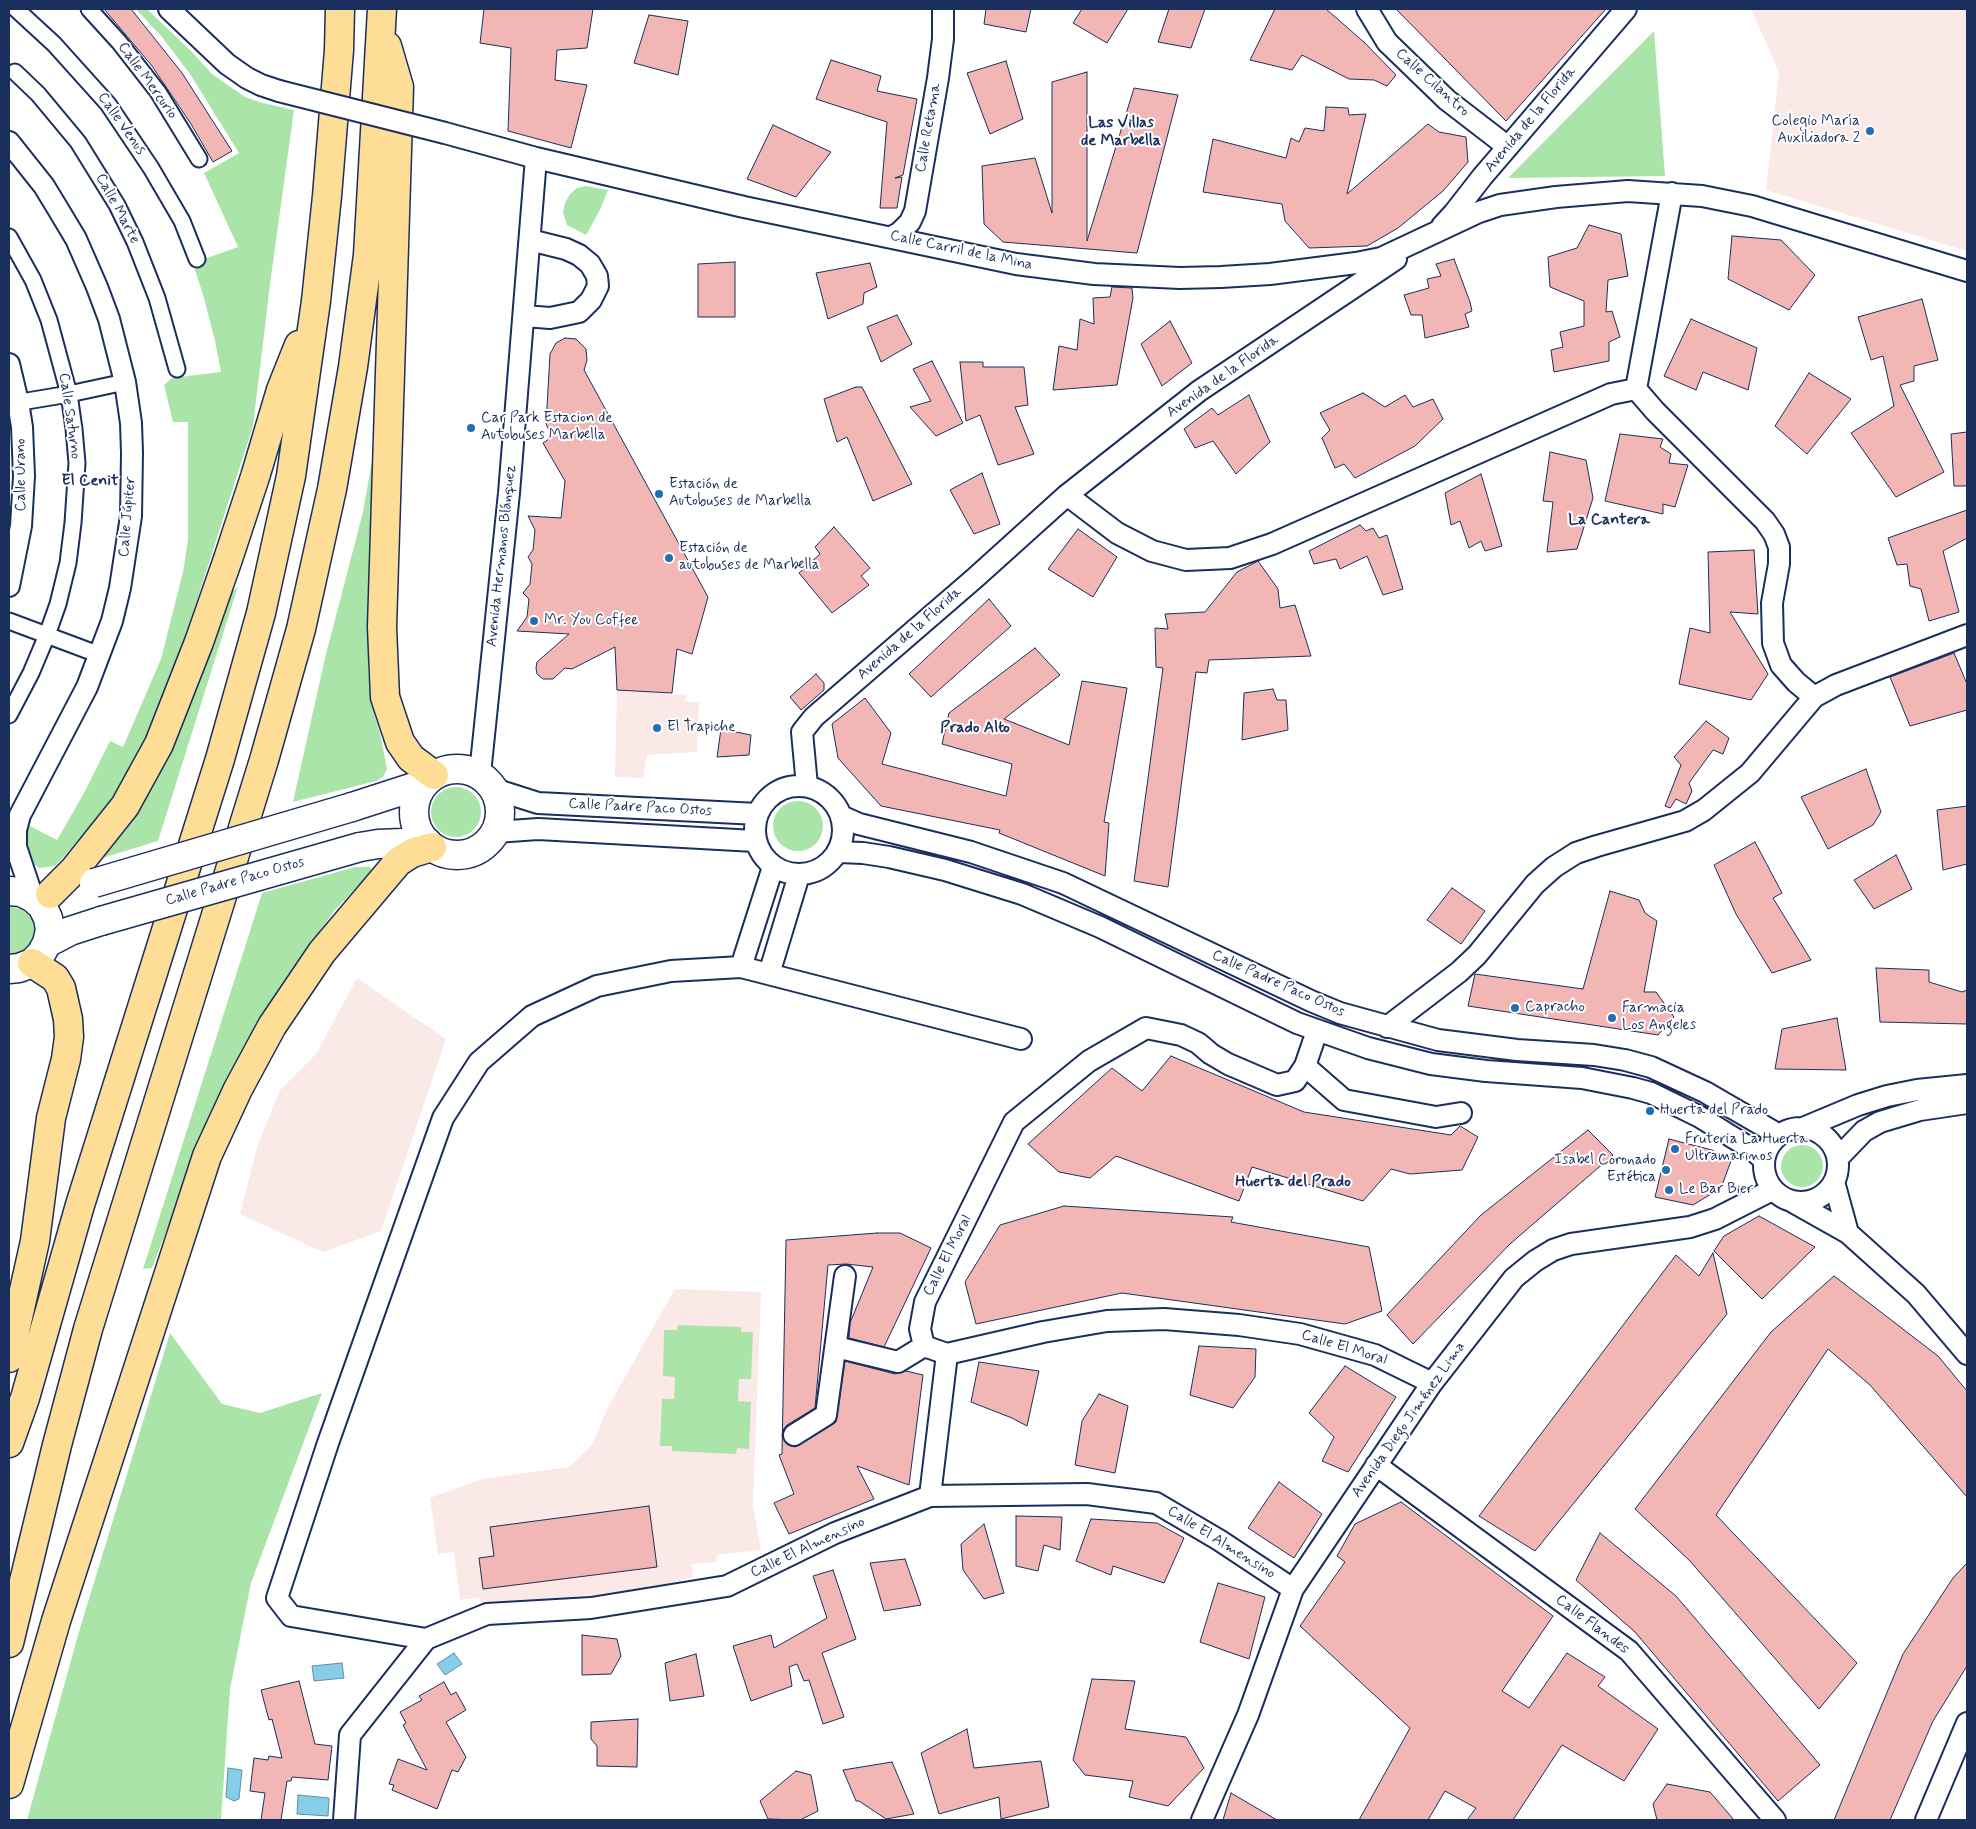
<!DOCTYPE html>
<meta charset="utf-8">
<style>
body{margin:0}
#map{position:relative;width:1976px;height:1829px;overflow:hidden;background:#fff;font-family:Mynerve,sans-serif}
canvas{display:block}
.frame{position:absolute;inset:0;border:10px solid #1b2f5e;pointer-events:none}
</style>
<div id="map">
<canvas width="1976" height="1829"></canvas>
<div class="frame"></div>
</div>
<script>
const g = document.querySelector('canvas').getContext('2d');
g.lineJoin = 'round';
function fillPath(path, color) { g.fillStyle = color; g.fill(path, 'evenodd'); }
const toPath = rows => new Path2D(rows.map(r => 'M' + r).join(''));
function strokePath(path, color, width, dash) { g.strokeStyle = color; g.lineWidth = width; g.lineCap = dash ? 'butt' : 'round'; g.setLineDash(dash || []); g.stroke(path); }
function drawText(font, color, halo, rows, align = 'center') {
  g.font = font + ' Mynerve,sans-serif'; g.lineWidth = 4; g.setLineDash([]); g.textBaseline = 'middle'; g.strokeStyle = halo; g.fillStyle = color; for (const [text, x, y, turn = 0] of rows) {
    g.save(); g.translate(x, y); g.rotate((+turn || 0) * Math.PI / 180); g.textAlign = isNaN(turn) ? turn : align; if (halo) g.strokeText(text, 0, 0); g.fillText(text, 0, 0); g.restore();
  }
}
fillPath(toPath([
 [1751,9,1967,9,1967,251,1766,190,1779,72],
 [617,690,687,695,685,701,699,703,697,752,647,755,643,778,615,777],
 [357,978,446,1039,381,1231,323,1252,240,1214,258,1144,280,1090,316,1054],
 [675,1289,761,1292,753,1505,761,1550,717,1555,717,1562,692,1564,693,1577,653,1587,613,1593,481,1607,480,1597,460,1600,454,1552,438,1554,430,1498,482,1479,569,1467,592,1445,608,1407]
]), '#fbe9e8');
fillPath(toPath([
 [136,9,147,9,194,54,212,74,245,97,263,103,294,110,271,277,253,426,166,696,152,731,124,782,106,807,61,860,54,866,39,868,33,863,26,846,23,835,28,825,57,840,84,793,110,741,123,747,161,659,183,572,188,540,188,422,173,422,164,385,172,378,221,372,215,341,204,298,193,263,238,247,204,173,239,153,190,74,162,37],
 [1654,31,1665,176,1508,178],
 [586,186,608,190,600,210,586,235,567,225,563,212,565,203,570,194,577,188],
 [378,427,371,537,368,669,371,704,380,733,387,769,383,777,376,781,293,802,325,658,363,512],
 [238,586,158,841,99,859,228,597],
 '431 812a25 25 0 1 1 50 0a25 25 0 1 1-50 0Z',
 '773 826a25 25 0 1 1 50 0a25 25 0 1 1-50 0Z',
 [355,867,371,867,371,872,334,911,298,963,259,1027,184,1185,152,1268,143,1269,262,893],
 [9,906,21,909,28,914,33,921,35,930,34,939,24,953,9,957],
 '1781 1166a21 21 0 1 1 42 0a21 21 0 1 1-42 0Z',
 [678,1325,741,1327,741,1332,753,1332,751,1379,739,1379,738,1401,751,1402,749,1449,737,1448,736,1454,672,1451,672,1446,660,1446,662,1399,674,1399,675,1377,663,1376,664,1330,677,1330],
 [170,1333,222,1404,260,1413,322,1393,251,1583,230,1689,221,1820,27,1820,78,1635]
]), '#abe4a8');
const water = toPath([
 [454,1653,462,1664,445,1675,437,1664,454,1653],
 [342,1663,344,1678,314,1681,312,1666,342,1663],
 [228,1768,242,1770,239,1799,234,1801,226,1797,228,1768],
 [298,1795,329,1798,328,1816,297,1814,298,1795]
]);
fillPath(water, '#87cde8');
strokePath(water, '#5c8eb1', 1);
const building = toPath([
 [104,9,131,9,182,73,232,151,213,162,191,124,152,66,104,9],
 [484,9,593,9,587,48,557,50,555,80,587,85,571,148,508,131,511,48,480,43,484,9],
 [986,9,1031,9,1026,32,984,24,986,9],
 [1082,9,1128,9,1107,43,1073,23,1082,9],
 [1169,9,1205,9,1191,48,1158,42,1169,9],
 [1275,9,1326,9,1365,43,1396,75,1387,86,1374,80,1349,79,1302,55,1292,70,1250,60,1275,9],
 [1396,9,1606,9,1506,121,1396,9],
 [649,15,688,21,678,75,634,63,649,15],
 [831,60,881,76,877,91,917,99,903,175,895,178,902,177,897,208,880,208,887,122,816,99,831,60],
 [1006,61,1023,119,990,134,967,73,1006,61],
 [1087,72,1087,241,1134,88,1178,95,1137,253,1003,242,984,224,982,166,1035,158,1052,213,1052,82,1087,72],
 [1326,107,1348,108,1349,115,1366,114,1347,194,1428,124,1439,132,1466,137,1468,162,1443,191,1398,228,1367,246,1309,248,1285,221,1282,204,1203,192,1213,139,1286,158,1291,138,1299,142,1305,128,1324,131,1326,107],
 [773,125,831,152,796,197,747,179,773,125],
 [1589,225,1621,234,1628,276,1608,280,1606,312,1612,311,1620,337,1609,342,1609,361,1554,372,1551,350,1563,347,1560,332,1584,326,1584,301,1550,287,1548,257,1577,248,1589,225],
 [1732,236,1781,240,1815,275,1789,310,1728,279,1732,236],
 [1454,259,1470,302,1472,311,1465,314,1469,327,1425,338,1422,315,1411,315,1404,295,1429,288,1427,279,1441,276,1436,264,1454,259],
 [735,262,735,317,698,317,698,264,735,262],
 [870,263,877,287,864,293,863,304,828,319,816,273,870,263],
 [1112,287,1132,288,1133,298,1117,385,1053,390,1059,346,1077,350,1080,319,1094,324,1093,298,1110,297,1112,287],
 [1922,299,1938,360,1914,366,1914,381,1900,385,1944,472,1896,497,1851,433,1894,406,1883,356,1871,360,1858,317,1922,299],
 [897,315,912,344,881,362,867,327,897,315],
 [1691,319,1757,348,1748,390,1703,372,1696,390,1664,376,1691,319],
 [1170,321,1192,363,1162,386,1141,344,1170,321],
 [565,338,576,339,586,349,587,360,584,370,708,597,692,654,677,649,672,693,617,690,615,647,572,669,565,668,553,679,543,679,537,674,536,668,537,662,569,634,517,631,527,617,529,599,523,593,530,584,532,564,528,557,533,550,535,530,528,516,561,518,565,481,543,443,552,437,546,424,550,354,556,343,565,338],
 [932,361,963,423,936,436,910,407,931,401,913,369,932,361],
 [960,362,983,362,983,367,1024,367,1028,405,1015,407,1034,454,998,465,980,415,966,421,960,362],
 [1809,373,1851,399,1807,454,1775,426,1809,373],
 [856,387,862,387,912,484,873,501,847,437,837,442,824,399,856,387],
 [1363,393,1385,407,1405,395,1413,407,1433,399,1443,419,1415,446,1355,478,1344,464,1335,468,1322,438,1330,430,1320,413,1363,393],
 [1249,395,1270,442,1236,474,1213,441,1195,448,1184,429,1212,408,1218,415,1249,395],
 [1967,432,1967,486,1954,486,1951,434,1967,432],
 [1620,434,1663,439,1660,447,1671,454,1669,463,1688,465,1675,507,1663,504,1663,514,1605,501,1620,434],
 [1550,452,1586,460,1593,498,1577,549,1547,552,1553,502,1543,501,1550,452],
 [982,473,1000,524,974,534,950,490,982,473],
 [1481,474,1502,546,1485,551,1481,541,1469,548,1460,521,1451,525,1445,493,1481,474],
 [1967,510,1967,538,1943,551,1959,612,1929,621,1921,589,1910,586,1907,564,1897,565,1888,538,1967,510],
 [1360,525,1366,531,1373,528,1379,538,1387,535,1403,589,1383,595,1367,556,1340,569,1336,559,1314,564,1309,551,1360,525],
 [834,527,870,568,861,576,869,585,832,613,799,573,820,554,815,547,834,527],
 [1078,529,1117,557,1093,597,1048,569,1078,529],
 [1754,550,1758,614,1730,612,1768,674,1751,700,1679,684,1690,628,1710,633,1708,552,1754,550],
 [1258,561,1278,589,1280,608,1295,605,1311,656,1209,660,1207,673,1196,672,1168,887,1134,881,1163,668,1156,667,1155,628,1168,629,1165,614,1205,612,1237,572,1258,561],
 [989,599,1011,626,931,697,909,674,989,599],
 [1035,648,1060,675,1004,719,1069,745,1082,681,1127,688,1104,822,1109,823,1105,876,999,833,1000,830,881,806,838,758,832,724,865,698,891,733,882,764,1006,796,1012,764,942,744,949,713,1035,648],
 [1954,653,1967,684,1967,710,1910,726,1890,677,1954,653],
 [816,674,824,683,824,690,801,710,790,697,816,674],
 [1273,689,1277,700,1286,700,1288,730,1242,740,1244,693,1273,689],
 [1706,721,1729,738,1723,754,1713,750,1689,783,1692,791,1686,804,1676,799,1670,808,1665,806,1681,765,1674,757,1706,721],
 [721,729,751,735,749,755,717,757,721,729],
 [1866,769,1881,812,1873,825,1828,849,1801,797,1866,769],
 [1967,806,1967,864,1943,870,1937,810,1967,806],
 [1755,842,1782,893,1773,898,1811,960,1772,973,1736,914,1714,865,1755,842],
 [1896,855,1912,889,1874,909,1854,880,1896,855],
 [1452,888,1485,911,1461,944,1427,920,1452,888],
 [1610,891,1639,900,1645,913,1657,921,1644,992,1656,992,1674,1017,1658,1035,1468,1006,1475,974,1583,989,1610,891],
 [1876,968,1929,970,1929,982,1962,992,1967,990,1967,1024,1880,1022,1876,968],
 [1837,1018,1846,1070,1775,1069,1782,1029,1837,1018],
 [1171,1056,1304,1112,1451,1135,1460,1126,1478,1137,1462,1170,1410,1174,1391,1169,1363,1201,1252,1167,1239,1201,1116,1156,1090,1178,1059,1172,1028,1144,1112,1068,1142,1091,1171,1056],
 [1588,1130,1613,1155,1510,1244,1413,1344,1387,1315,1481,1215,1588,1130],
 [1669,1139,1712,1150,1731,1161,1721,1188,1693,1205,1655,1197,1669,1139],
 [1064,1206,1233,1217,1231,1222,1369,1247,1382,1311,1345,1324,1122,1293,976,1324,965,1282,1000,1225,1064,1206],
 [1759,1216,1815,1247,1762,1299,1714,1251,1724,1236,1759,1216],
 [877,1233,900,1233,931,1248,884,1347,849,1338,850,1323,873,1267,846,1264,828,1265,815,1408,787,1425,783,1430,782,1436,788,1445,795,1447,836,1422,845,1361,895,1374,906,1371,923,1375,909,1485,857,1466,874,1499,789,1534,774,1503,794,1494,779,1455,782,1454,786,1240,877,1233],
 [1713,1253,1727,1314,1535,1551,1479,1516,1676,1255,1699,1276,1713,1253],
 [1834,1276,1938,1356,1967,1391,1967,1497,1870,1385,1828,1349,1716,1515,1857,1663,1819,1709,1690,1561,1635,1509,1771,1332,1834,1276],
 [1199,1346,1256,1349,1255,1377,1233,1408,1190,1395,1199,1346],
 [979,1362,1039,1371,1027,1426,1012,1418,971,1402,979,1362],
 [1345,1366,1396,1397,1348,1472,1322,1461,1334,1437,1309,1413,1345,1366],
 [1099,1394,1128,1406,1115,1473,1075,1465,1082,1421,1099,1394],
 [1279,1482,1322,1514,1294,1558,1248,1528,1279,1482],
 [1401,1502,1553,1616,1502,1691,1529,1708,1567,1653,1605,1677,1598,1686,1658,1729,1624,1781,1562,1745,1513,1820,1467,1820,1476,1808,1445,1791,1428,1820,1359,1820,1410,1728,1300,1626,1345,1562,1337,1556,1355,1524,1401,1502],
 [649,1506,657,1567,483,1589,479,1558,494,1556,490,1527,649,1506],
 [1016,1516,1062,1517,1060,1550,1044,1545,1038,1571,1016,1566,1016,1516],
 [1091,1519,1157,1523,1184,1538,1164,1583,1113,1566,1111,1575,1076,1561,1091,1519],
 [984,1524,1004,1593,984,1599,963,1570,961,1544,984,1524],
 [1600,1533,1676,1596,1820,1765,1778,1801,1635,1632,1576,1580,1600,1533],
 [905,1559,921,1605,884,1611,870,1563,905,1559],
 [1967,1563,1967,1666,1933,1721,1890,1820,1834,1820,1903,1654,1953,1578,1967,1563],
 [833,1570,856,1639,822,1653,844,1717,823,1724,809,1680,804,1681,797,1664,789,1667,792,1686,751,1701,733,1646,771,1635,774,1648,827,1618,813,1576,833,1570],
 [1218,1583,1265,1597,1249,1659,1200,1642,1218,1583],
 [582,1635,617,1639,621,1656,611,1674,582,1675,582,1635],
 [696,1654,704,1696,670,1701,665,1663,696,1654],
 [1092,1679,1135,1681,1125,1729,1186,1737,1204,1768,1168,1806,1129,1797,1133,1781,1085,1775,1073,1760,1092,1679],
 [299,1681,315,1744,332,1746,328,1780,292,1777,291,1781,287,1781,281,1820,261,1820,265,1793,250,1791,254,1758,268,1760,269,1756,282,1758,272,1719,269,1720,261,1690,299,1681],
 [444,1682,451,1695,456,1692,466,1710,446,1722,466,1757,458,1772,452,1770,437,1809,392,1790,394,1785,389,1784,398,1759,427,1770,403,1725,406,1723,400,1712,422,1700,419,1696,444,1682],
 [638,1719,637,1767,597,1766,597,1746,591,1739,591,1722,638,1719],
 [967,1729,974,1768,1041,1761,1049,1807,1001,1819,999,1797,939,1814,921,1753,967,1729],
 [892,1762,914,1814,886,1819,859,1801,856,1801,843,1770,892,1762],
 [796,1771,811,1775,818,1811,800,1820,768,1819,760,1801,796,1771],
 [1667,1784,1710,1792,1734,1820,1657,1820,1653,1804,1667,1784],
 [1231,1793,1277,1820,1223,1820,1231,1793]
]);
fillPath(building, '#f2b6b4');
strokePath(building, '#1b2f5e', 1);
const pedestrian = toPath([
 [16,9,54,44,108,104,151,168,182,221,197,259],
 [89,9,119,42,158,92,199,159],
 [15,72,38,94,78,142,117,205,135,242,157,298,177,369],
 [9,237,33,280,49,320,69,394,74,429,77,463,73,523,68,563,58,604,47,635,31,673,9,715],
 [9,404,69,394,125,382],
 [9,621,100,655]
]);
const minor = toPath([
 [169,9,227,64,247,78,261,85,279,91],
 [1367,9,1387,42,1447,100,1508,147],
 [445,133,536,158,744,207,1016,264,1094,274,1180,278,1221,277,1270,274,1356,263,1381,258,1479,212,1500,205,1556,197,1628,191,1702,196,1752,206,1967,271],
 [9,142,44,186,58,209,76,239,97,287,109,319,125,382,131,423,132,453,131,516,120,588,112,621,87,687,20,815,16,830,16,847,33,898],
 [1442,226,1454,213,1482,177,1626,9],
 [891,237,899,233,910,222,915,211,938,78,943,39,943,9],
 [524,316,550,318,579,312,591,300,598,286,597,276,590,264,579,255,566,249,530,240],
 [9,364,18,402,22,427,24,476,21,526,9,586],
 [1636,389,1655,411,1765,521,1774,534,1779,547,1779,564,1772,603,1773,643,1781,665,1796,682,1814,697],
 [1067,495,1117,533,1152,551,1186,560,1230,558,1272,544,1611,394,1636,389,1672,193],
 [480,774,509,493,536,158],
 '755 830a44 44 0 1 1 88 0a44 44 0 1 1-88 0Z',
 [807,786,802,732,814,717,975,578,1067,495,1199,391,1396,259],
 [494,789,538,803,758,814],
 [841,816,859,824,971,852,1063,883,1311,1001,1340,1013,1438,1040,1517,1050,1594,1055,1625,1060,1651,1067,1705,1092,1779,1135],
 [496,832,538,829,755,841],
 [839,852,863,853,889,857,945,870,1022,894,1100,927,1297,1023,1368,1048,1431,1064,1486,1071,1582,1078,1633,1088,1651,1093,1700,1117,1753,1150,1764,1160],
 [741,967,773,867],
 [769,974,799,875],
 [1387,1027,1459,972,1477,955,1535,884,1554,867,1576,853,1597,846,1685,821,1704,810,1750,773,1814,697,1836,685,1967,635],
 [1317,1031,1305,1066,1295,1081,1277,1085,1228,1064,1211,1054,1198,1043,1181,1035,1146,1028,1089,1061,1014,1122,925,1302,920,1329,924,1346,947,1354,1043,1332,1107,1321,1164,1319,1239,1325,1300,1334,1375,1355,1432,1383],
 [1305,1066,1344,1100,1436,1117,1461,1113],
 '1764 1165a37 37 0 1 1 74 0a37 37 0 1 1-74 0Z',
 [1803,1128,1858,1105,1887,1096,1917,1090,1967,1085],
 [1838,1158,1864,1131,1880,1122,1920,1110,1967,1103],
 [1834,1182,1848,1233],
 [1793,1202,1848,1233,1916,1294,1967,1354],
 [836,1347,898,1362,924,1346],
 [794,1435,826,1415,845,1276],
 [1376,1465,1629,1651,1775,1820],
 [930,1496,947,1354],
 [426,1639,291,1616,277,1598,328,1443,443,1118,479,1062,532,1016,597,986,671,971,741,967,1021,1039],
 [344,1820,350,1735,426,1639,487,1614,591,1608,727,1586,835,1533,930,1496,1087,1494,1156,1503,1219,1540,1293,1589],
 [1202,1820,1248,1715,1293,1589,1432,1383,1514,1278,1535,1261,1553,1250,1571,1244,1690,1227,1715,1219,1772,1190],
 [1926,1820,1967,1723]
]);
const secondary = toPath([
 '414 812a43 43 0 1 1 86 0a43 43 0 1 1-86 0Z',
 [352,807,423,784],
 [360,847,378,844,427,842],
 [9,891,21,892,33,898,42,906,48,918,50,930,47,943,41,954,32,963,19,968,9,969],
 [47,943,70,931,101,921]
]);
const motorway = toPath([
 [387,46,399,87,382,627,385,697,400,742,411,758,434,775],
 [50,894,74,870,125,806,159,744,199,642,228,559,255,477,281,390,299,345],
 [9,1358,35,1241,51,1118,66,1059,69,1037,68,1019,61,988,55,978,32,963],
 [9,1443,25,1398,80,1205,220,759,261,613,291,476,316,301,327,196,339,50,340,9],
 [9,1643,57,1445,88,1329,264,760,301,629,332,489,353,367,368,255,382,9],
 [9,1784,56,1621,207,1156,238,1089,272,1026,322,952,398,862,412,853,432,847]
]);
strokePath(pedestrian, '#1b2f5e', 19);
strokePath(minor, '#1b2f5e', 24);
strokePath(secondary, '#1b2f5e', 31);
strokePath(motorway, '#1b2f5e', 31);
strokePath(pedestrian, '#fff', 15);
strokePath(minor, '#fff', 20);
strokePath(secondary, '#fff', 28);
strokePath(motorway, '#fedd96', 28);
const minorBridge = toPath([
 [279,91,445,133]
]);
const secondaryBridge = toPath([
 [94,883,352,807],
 [101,921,360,847]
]);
strokePath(minorBridge, '#1b2f5e', 24, []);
strokePath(secondaryBridge, '#1b2f5e', 31, []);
strokePath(minorBridge, '#fff', 20);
strokePath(secondaryBridge, '#fff', 28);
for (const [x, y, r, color] of [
 [1870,131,5,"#1f6fb2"],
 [471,428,5,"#1f6fb2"],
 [659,494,5,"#1f6fb2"],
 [669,558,5,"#1f6fb2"],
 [534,621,5,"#1f6fb2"],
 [657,728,5,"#1f6fb2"],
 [1515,1008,5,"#1f6fb2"],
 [1612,1018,5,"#1f6fb2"],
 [1650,1111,5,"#1f6fb2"],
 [1675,1149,5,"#1f6fb2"],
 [1666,1170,5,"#1f6fb2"],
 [1669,1190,5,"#1f6fb2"]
]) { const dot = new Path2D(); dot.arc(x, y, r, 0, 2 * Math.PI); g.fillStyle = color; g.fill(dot); strokePath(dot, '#fff', 2); }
drawText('15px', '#1b2f5e', '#fff', [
 ["Calle Mercurio",147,81,54],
 ["Calle Cilantro",1432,83,42],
 ["Avenida de la Florida",1531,120,-50],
 ["Calle Venus",121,124,55],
 ["Calle Retama",929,128,-80],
 ["Calle Marte",117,209,62],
 ["Calle Carril de la Mina",961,251,12],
 ["Avenida de la Florida",1223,377,-35],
 ["Calle Saturno",69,416,82],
 ["Calle Urano",22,475,-90],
 ["Calle Júpiter",128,517,-85],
 ["Avenida Hermanos Blánquez",502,556,-84],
 ["Avenida de la Florida",910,634,-41],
 ["Calle Padre Paco Ostos",640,808,3],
 ["Calle Padre Paco Ostos",235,882,-16],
 ["Calle Padre Paco Ostos",1278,984,24],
 ["Calle El Moral",948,1256,-63],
 ["Calle El Moral",1344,1348,17],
 ["Avenida Diego Jiménez Lima",1409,1420,-55],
 ["Calle El Almensino",1221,1543,32],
 ["Calle El Almensino",808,1548,-25],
 ["Calle Flandes",1592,1625,37]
]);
drawText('15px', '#1b2f5e', '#fff', [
 ["Colegio María",1860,122,"right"],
 ["Auxiliadora 2",1860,139,"right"],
 ["Car Park Estacion de",481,419],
 ["Autobuses Marbella",481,436],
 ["Estación de",669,485],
 ["Autobuses de Marbella",669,502],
 ["Estación de",679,549],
 ["autobuses de Marbella",679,566],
 ["Mr. You Coffee",544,621],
 ["El Trapiche",667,728],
 ["Capracho",1525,1008],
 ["Farmacia",1622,1009],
 ["Los Angeles",1622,1026],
 ["Huerta del Prado",1660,1111],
 ["Fruteria La Huerta",1685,1140],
 ["Ultramarinos",1685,1157],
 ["Isabel Coronado",1656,1161,"right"],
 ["Estética",1656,1178,"right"],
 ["Le Bar Bier",1679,1190]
], 'left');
drawText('bold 16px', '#1b2f5e', '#fff', [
 ["Las Villas",1121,124],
 ["de Marbella",1121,142],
 ["El Cenit",90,482],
 ["La Cantera",1609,521],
 ["Prado Alto",975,729],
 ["Huerta del Prado",1293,1183]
]);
</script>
